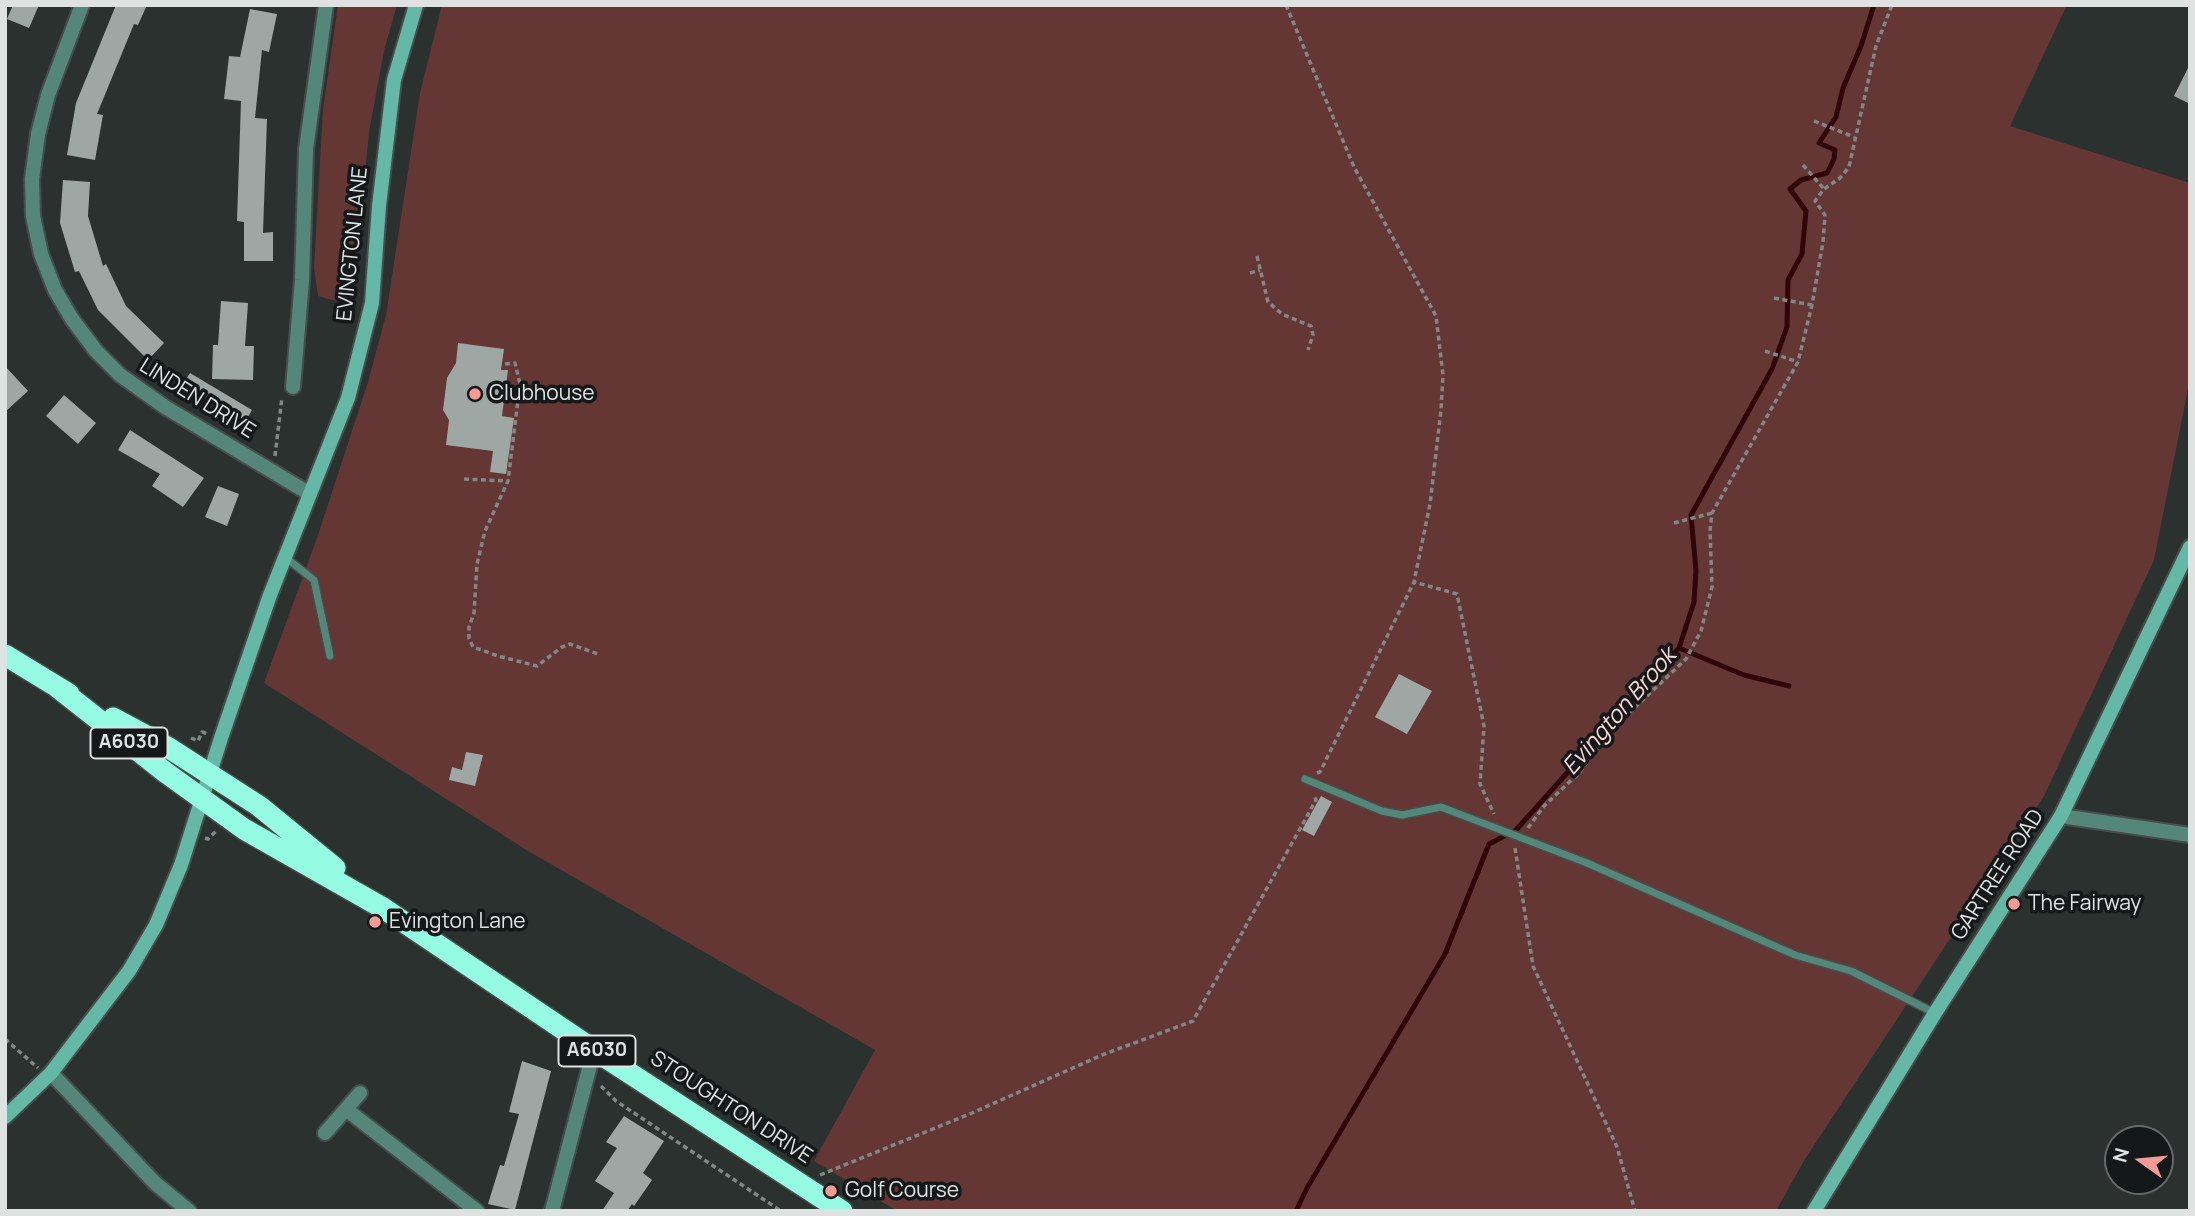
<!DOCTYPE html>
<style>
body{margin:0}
#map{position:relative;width:2195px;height:1216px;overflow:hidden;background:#2a312f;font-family:Manrope,sans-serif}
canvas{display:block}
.frame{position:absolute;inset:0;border:7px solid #dee3e1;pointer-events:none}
.north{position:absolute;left:2104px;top:1125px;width:70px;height:70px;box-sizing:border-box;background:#151818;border:2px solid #656968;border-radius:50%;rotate:285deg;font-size:19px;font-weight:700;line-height:28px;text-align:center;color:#dee3e1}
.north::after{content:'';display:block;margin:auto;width:24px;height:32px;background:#f59b97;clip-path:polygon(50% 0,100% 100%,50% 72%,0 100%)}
</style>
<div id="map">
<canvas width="2195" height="1216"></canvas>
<div class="frame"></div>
<div class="north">N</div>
</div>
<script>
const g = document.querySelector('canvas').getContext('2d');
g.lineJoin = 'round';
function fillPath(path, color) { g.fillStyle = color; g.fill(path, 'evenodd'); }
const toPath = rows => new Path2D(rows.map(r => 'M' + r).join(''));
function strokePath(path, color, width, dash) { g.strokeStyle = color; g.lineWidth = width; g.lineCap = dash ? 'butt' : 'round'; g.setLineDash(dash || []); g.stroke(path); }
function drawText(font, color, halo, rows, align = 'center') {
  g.font = font + ' Manrope,sans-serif'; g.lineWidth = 7; g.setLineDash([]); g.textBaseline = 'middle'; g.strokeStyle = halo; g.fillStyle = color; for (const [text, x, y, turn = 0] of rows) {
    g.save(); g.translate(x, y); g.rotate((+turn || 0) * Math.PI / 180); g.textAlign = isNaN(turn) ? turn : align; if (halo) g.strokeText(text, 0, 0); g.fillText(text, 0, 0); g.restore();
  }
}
fillPath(toPath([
 [338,5,397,5,384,51,369,132,355,276,336,301,318,296,314,268,323,109],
 [442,5,2067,5,2010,126,2190,183,2190,379,2154,560,2044,796,1805,1159,1776,1211,897,1211,814,1161,875,1050,528,851,264,683,317,538,368,382,386,315,420,93]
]), '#643634');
strokePath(toPath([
 [1679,648,1744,675,1789,686],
 [1296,1211,1307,1188,1445,954,1489,844,1516,830,1679,648,1694,602,1696,571,1691,515,1772,369,1787,327,1788,280,1802,254,1806,211,1790,189,1801,180,1827,173,1834,159,1835,150,1819,143,1836,117,1843,88,1861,46,1874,5]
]), '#300507', 5);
fillPath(toPath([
 [13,5,39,5,29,28,7,19],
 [116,5,147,5,138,25,134,24,97,114,103,115,95,160,67,155,76,103],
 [250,9,277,14,269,52,262,50,255,118,267,119,263,233,273,232,273,261,244,261,244,222,237,221,241,101,224,99,229,56,240,57],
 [2190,64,2190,104,2174,96],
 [63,180,90,182,88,216,103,266,106,264,126,306,164,343,148,360,98,310,79,271,75,272,60,223],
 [221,301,248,303,245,346,254,346,253,380,212,379,213,345,218,345],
 [458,343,504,349,501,370,508,370,502,416,514,418,506,474,490,472,493,451,446,445,449,420,443,410,447,378,456,363],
 [5,366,28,391,5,412],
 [190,373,252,410,245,422,183,384],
 [64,395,96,423,78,444,46,416],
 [130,430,204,478,183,507,152,486,160,474,118,450],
 [218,486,239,494,227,526,205,517],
 [1399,674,1432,691,1407,734,1375,717],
 [466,752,483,755,475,786,449,780,452,767,462,770],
 [1321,796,1332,802,1314,836,1302,830],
 [522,1061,551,1071,515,1210,488,1204,500,1165,504,1166,519,1114,509,1112],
 [624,1116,664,1141,643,1173,652,1180,634,1206,632,1204,627,1211,602,1211,614,1193,595,1181,617,1148,606,1142]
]), '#9ea7a4');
const lane = toPath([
 [286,558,314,580,330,656],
 [1305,779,1382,811,1402,815,1441,807,1587,863,1795,955,1851,971,1935,1013]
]);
const street = toPath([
 [82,5,48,95,38,134,32,179,33,216,41,254,55,290,72,319,96,351,120,375,165,407,310,494],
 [293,387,302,280,306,149,326,5],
 [2061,816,2190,835],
 [51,1073,155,1183,189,1211],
 [347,1110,477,1211],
 [325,1133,360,1093],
 [552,1211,594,1050]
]);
const secondary = toPath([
 [5,1117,51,1073,129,971,156,925,181,865,221,738,270,595,348,398,372,303,379,206,394,80,416,5],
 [1814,1211,1935,1013,2061,816,2190,547]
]);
const highway = toPath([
 [5,655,69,694],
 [57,687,165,772,244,829,383,908,594,1050,842,1211],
 [113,718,169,748,259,806,335,868]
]);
strokePath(lane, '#474d4b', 10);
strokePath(street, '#474d4b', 18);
strokePath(secondary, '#474d4b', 18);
strokePath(highway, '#474d4b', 24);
strokePath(toPath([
 [1286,5,1354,167,1436,316,1443,375,1441,410,1430,504,1414,582],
 [1814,121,1854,137],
 [1803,165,1824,189],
 [1257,256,1268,302,1282,314,1311,326,1313,335,1308,350],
 [1250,273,1260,270],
 [1774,298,1812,305],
 [1765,351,1798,362],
 [505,364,515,363,520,384,508,481],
 [275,456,282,397],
 [464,479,508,481,485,531,477,564,474,613,469,627,469,638,473,647,498,656,537,666,562,647,570,644,598,654],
 [1674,523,1712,513],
 [191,738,198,741,202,732,208,734],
 [1317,773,1320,772,1414,582,1457,594,1484,726,1480,784,1494,814],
 [1528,828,1544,806,1580,772,1608,733,1686,659,1701,631,1712,587,1710,531,1712,513,1798,362,1812,305,1823,242,1825,215,1815,201,1824,189,1840,178,1849,167,1876,46,1892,5],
 [205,838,208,839,217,830],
 [1515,848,1533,966,1617,1147,1635,1211],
 [5,1039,38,1068],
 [601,1086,616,1101,781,1211],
 [820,1175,972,1113,1102,1055,1193,1021,1316,800,1314,796]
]), '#818785', 3.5, [5, 3.5]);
strokePath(lane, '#54877a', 7);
strokePath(street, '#54877a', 14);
strokePath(secondary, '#64b8a5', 14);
strokePath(highway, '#95fce3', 21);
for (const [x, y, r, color] of [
 [475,394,7,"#f59b97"],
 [2014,904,7,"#f59b97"],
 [375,922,7,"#f59b97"],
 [831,1191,7,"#f59b97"]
]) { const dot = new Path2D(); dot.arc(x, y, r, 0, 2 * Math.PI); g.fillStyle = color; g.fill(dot); strokePath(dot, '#151818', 2.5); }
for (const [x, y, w] of [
 [129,743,77],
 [597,1051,77]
]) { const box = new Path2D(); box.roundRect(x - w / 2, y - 15.5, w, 31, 5); g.fillStyle = '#151818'; g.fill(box); strokePath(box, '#dee3e1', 2); }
drawText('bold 19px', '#dee3e1', null, [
 ["A6030",129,743],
 ["A6030",597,1051]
]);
drawText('21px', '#dee3e1', '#151818', [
 ["EVINGTON LANE",353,244,-84],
 ["LINDEN DRIVE",197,399,32],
 ["GARTREE ROAD",1998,875,-57],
 ["STOUGHTON DRIVE",731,1108,33]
]);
drawText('21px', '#dee3e1', '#151818', [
 ["Clubhouse",489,394],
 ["The Fairway",2028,904],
 ["Evington Lane",389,922],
 ["Golf Course",845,1191]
], 'left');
drawText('italic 23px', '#fbd8d5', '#151818', [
 ["Evington Brook",1620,712,-49]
]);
</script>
